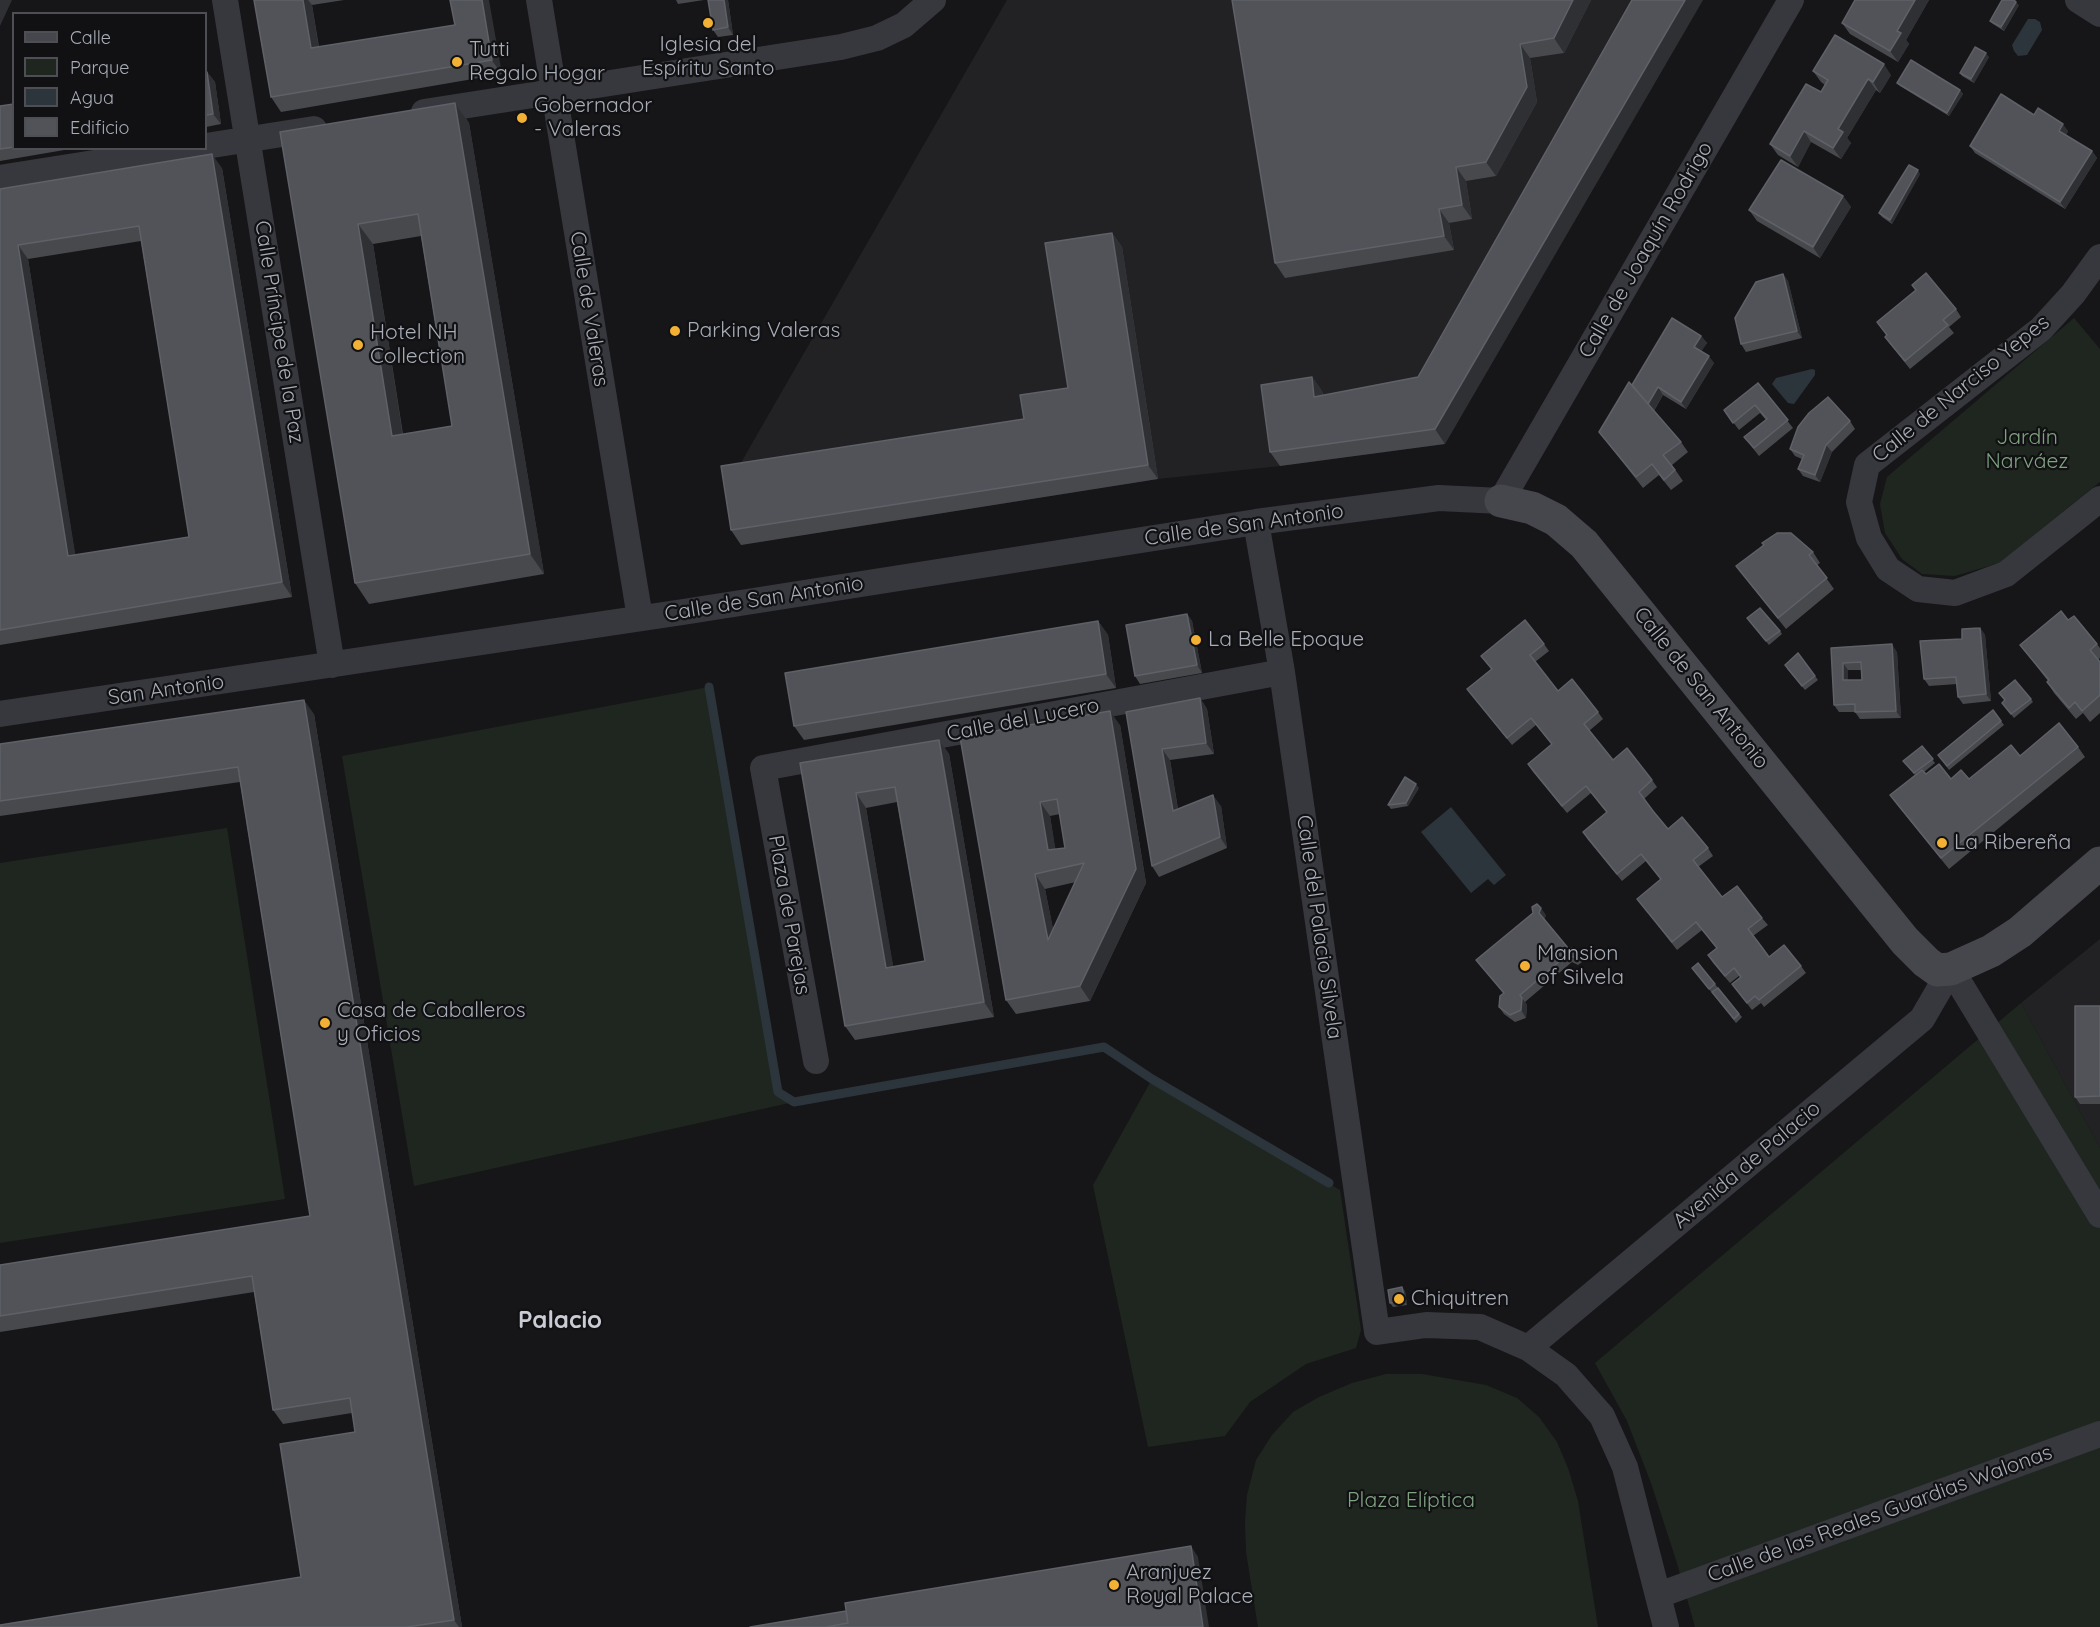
<!DOCTYPE html>
<meta charset="utf-8">
<style>
body{margin:0}
#map{position:relative;width:2100px;height:1627px;overflow:hidden;background:#161618;font-family:Quicksand,sans-serif}
canvas{display:block}
.legend{position:absolute;left:12px;top:12px;width:195px;height:138px;box-sizing:border-box;background:#111113;border:2px solid #4d4f55;margin:0;padding:8px 10px;list-style:none;font-size:18px;color:#a8adb8}
.legend li{display:flex;align-items:center;gap:12px;height:30px}
.legend b{width:30px;border:2px solid #4d4f55}
</style>
<div id="map">
<canvas width="2100" height="1627"></canvas>
<ul class="legend">
<li><b style="height:8px;background:#45474d"></b>Calle</li>
<li><b style="height:16px;background:#1e261f"></b>Parque</li>
<li><b style="height:16px;background:#2c353c"></b>Agua</li>
<li><b style="height:16px;background:#525359"></b>Edificio</li>
</ul>
</div>
<script>
const g = document.querySelector('canvas').getContext('2d');
g.lineJoin = 'round';
function fillPath(path, color) { g.fillStyle = color; g.fill(path, 'evenodd'); }
const toPath = rows => new Path2D(rows.map(r => 'M' + r).join(''));
function strokePath(path, color, width, dash) { g.strokeStyle = color; g.lineWidth = width; g.lineCap = dash ? 'butt' : 'round'; g.setLineDash(dash || []); g.stroke(path); }
function drawText(font, color, halo, rows, align = 'center') {
  g.font = font + ' Quicksand,sans-serif'; g.lineWidth = 4.5; g.setLineDash([]); g.textBaseline = 'middle'; g.strokeStyle = halo; g.fillStyle = color; for (const [text, x, y, turn = 0] of rows) {
    g.save(); g.translate(x, y); g.rotate((+turn || 0) * Math.PI / 180); g.textAlign = isNaN(turn) ? turn : align; if (halo) g.strokeText(text, 0, 0); g.fillText(text, 0, 0); g.restore();
  }
}
fillPath(toPath([
 [1007,0,1703,0,1445,444,1280,466,1158,479,741,545,731,480],
 [2100,939,2100,1148,2021,1003]
]), '#222225');
fillPath(toPath([
 [2074,318,2100,349,2100,482,1999,563,1955,576,1922,574,1902,559,1885,533,1880,504,1887,477],
 [709,687,775,1076,778,1092,794,1102,414,1186,342,756],
 [227,828,285,1199,0,1243,0,863],
 [2021,1003,2100,1148,2100,1627,1695,1627,1676,1560,1651,1483,1627,1421,1595,1363],
 [1152,1079,1340,1190,1361,1330,1356,1348,1306,1364,1250,1402,1225,1436,1148,1447,1093,1185],
 [1386,1374,1422,1374,1486,1385,1517,1398,1539,1417,1557,1442,1568,1468,1578,1501,1598,1627,1258,1627,1246,1552,1245,1522,1247,1495,1256,1460,1272,1435,1293,1412,1319,1397,1352,1383]
]), '#1e261f');
fillPath(toPath([
 [2028,19,2035,19,2040,22,2042,30,2027,55,2018,56,2014,51,2012,45],
 [1812,369,1815,370,1815,375,1794,404,1788,403,1772,384,1776,378],
 [1451,807,1506,875,1494,885,1488,879,1471,893,1421,832]
]), '#2c353c');
strokePath(toPath([
 [709,687,778,1092,794,1102,1104,1047,1152,1079,1329,1183]
]), '#2c353c', 9);
strokePath(toPath([
 [225,0,332,665],
 [539,0,640,618],
 [2078,0,2100,14],
 [424,112,841,47,877,38,904,25,933,0],
 [206,146,314,129],
 [0,178,189,148],
 [2100,257,2073,294,2041,329,1867,465,1859,502,1869,538,1888,569,1918,589,1955,593,2006,574,2100,499],
 [1256,522,1282,672,1377,1332,1426,1325,1480,1327,1528,1348,1566,1375,1602,1416,1625,1467,1666,1627],
 [0,714,683,612,1256,522,1439,498,1501,501,1791,0],
 [816,1061,763,768,1282,672],
 [1528,1348,1922,1019,1951,969,2100,1215],
 [1659,1595,2100,1434]
]), '#37383d', 26);
strokePath(toPath([
 [1501,501,1532,508,1556,520,1584,544,1905,941,1926,962,1937,970,1951,969,1991,951,2020,932,2100,863]
]), '#45474d', 33);
fillPath(toPath([
 [254,0,344,0,312,5,319,47,455,25,450,0,502,74,281,112,271,97],
 [676,0,704,0,678,4],
 [728,0,733,35,718,37,713,30],
 [1232,0,1591,0,1564,53,1530,58,1537,102,1496,176,1466,181,1472,219,1449,223,1454,250,1285,278,1275,263],
 [1855,0,1929,0,1906,40,1909,44,1898,62,1850,34,1842,23],
 [2019,5,2004,31,1993,24,1990,21],
 [1989,57,1974,83,1962,76,1960,73],
 [1813,71,1891,75,1880,93,1876,90,1847,138,1851,143,1841,159,1811,142,1798,167,1778,155,1770,144,1821,92,1825,85,1821,82],
 [206,72,207,72,215,82,221,124,206,127],
 [1897,83,1960,90,1963,94,1949,116,1900,86],
 [455,103,469,123,544,574,369,604,355,583,280,132],
 [421,236,452,426,403,434,373,244],
 [14,104,14,148,76,148,0,161,0,106],
 [2034,115,2068,131,2066,135,2092,151,2097,158,2065,209,1975,153,1970,146],
 [222,168,292,597,0,645,0,189],
 [141,241,189,537,75,555,28,259],
 [1920,174,1892,224,1882,217,1879,213],
 [1843,196,1851,207,1820,258,1757,221,1749,210],
 [1112,233,1122,247,1158,479,741,545,731,530,1024,419,1068,388],
 [1783,274,1788,281,1802,338,1746,352,1741,344],
 [1912,285,1956,309,1961,317,1949,327,1954,333,1910,369,1890,344,1885,337,1887,335,1877,322,1916,290],
 [1701,336,1707,343,1701,351,1714,363,1686,409,1663,395,1654,411,1681,442,1688,452,1672,465,1683,481,1671,490,1659,475,1643,488,1599,432,1632,385],
 [1312,377,1322,391,1323,395,1418,377,1445,444,1280,466,1270,452],
 [1758,383,1793,428,1759,456,1744,437,1766,420,1760,413,1739,430,1724,410],
 [1850,421,1855,429,1832,452,1820,482,1803,476,1798,469,1802,459,1795,456,1790,449],
 [1813,552,1820,563,1817,565,1834,589,1786,629,1736,566],
 [1187,614,1192,621,1202,673,1140,684,1135,676],
 [2068,620,2097,644,2100,648,2100,658,2098,660,2100,662,2100,713,2090,722,2083,713,2076,719,2054,693,2047,682,2048,681,2020,645],
 [1098,621,1108,635,1116,688,804,740,794,726],
 [1750,622,1780,631,1782,634,1769,645],
 [1980,628,1985,635,1991,701,1963,704,1958,697,1957,684,1929,686,1924,679,1962,639],
 [1544,644,1549,651,1535,662,1558,691,1598,712,1603,719,1589,731,1613,760,1652,780,1657,787,1644,799,1668,829,1708,848,1713,856,1698,867,1722,897,1762,918,1768,925,1753,936,1769,957,1801,966,1806,973,1764,1007,1761,1003,1752,1010,1732,984,1740,977,1739,976,1730,983,1713,963,1708,955,1717,948,1702,930,1677,950,1637,899,1661,880,1646,861,1622,881,1588,840,1583,832,1607,813,1591,793,1567,813,1533,772,1528,764,1552,745,1536,725,1512,745,1467,689,1491,669,1481,656],
 [1831,648,1897,652,1901,718,1860,719,1855,712,1839,712,1834,705],
 [1848,670,1861,670,1862,680,1848,680],
 [1798,653,1818,680,1805,690,1787,669],
 [1999,693,2031,699,2033,702,2014,718,2005,707,2005,701],
 [1200,698,1207,709,1214,754,1170,760,1178,809,1221,806,1227,848,1159,877,1152,866,1126,712],
 [1993,710,2004,725,1949,770,1938,755],
 [314,714,462,1627,0,1627,301,1577,355,1432,352,1413,283,1424,273,1410,254,1292,0,1332,0,1265,310,1216,240,782,0,816,0,744],
 [1120,725,1146,883,1090,1001,1016,1014,1006,1000,960,737],
 [1060,814,1065,848,1055,849,1050,816],
 [1076,882,1053,929,1045,889],
 [939,740,949,754,994,1017,855,1040,845,1026,800,763],
 [897,802,925,961,893,967,866,808],
 [1922,746,1935,763,1924,772,1926,774,1951,779,1969,779,2020,756,2078,747,2085,757,1949,869,1898,806,1890,795,1915,775,1906,764],
 [1419,788,1408,806,1391,809,1388,805],
 [1546,915,1544,920,1568,948,1582,958,1582,962,1578,965,1572,962,1525,1002,1527,1005,1526,1018,1515,1022,1504,1014,1499,1007,1504,994,1476,960],
 [1692,968,1715,984,1742,1017,1736,1023],
 [2100,1006,2100,1104,2080,1104,2075,1097],
 [1405,1291,1407,1305,1393,1307,1390,1303]
]), '#47494d');
fillPath(toPath([
 [0,0,12,0,0,26],
 [303,0,308,0,312,5,321,63,311,48],
 [482,0,489,0,502,74,492,60],
 [724,0,728,0,733,35,728,27],
 [1573,0,1591,0,1564,53,1554,38],
 [1685,0,1703,0,1445,444,1435,429],
 [1915,0,1929,0,1906,40,1909,44,1898,62,1890,51,1897,31],
 [2016,2,2019,5,2004,31,2001,27],
 [1520,44,1530,58,1537,102,1496,176,1486,162],
 [1986,53,1989,57,1974,83,1971,79],
 [1884,64,1891,75,1880,93,1873,82],
 [207,72,215,82,221,124,213,114],
 [1868,79,1876,90,1847,138,1851,143,1841,159,1833,148,1838,129],
 [1960,90,1963,94,1949,116,1947,113],
 [455,103,469,123,544,574,530,554],
 [2063,124,2068,131,2064,138,2059,131],
 [1804,131,1811,142,1798,167,1790,156],
 [2092,151,2097,158,2065,209,2060,202],
 [212,154,222,168,292,597,282,582],
 [1456,167,1466,181,1472,219,1462,205],
 [1918,170,1920,174,1892,224,1890,220],
 [1843,196,1851,207,1820,258,1813,247],
 [1439,209,1449,223,1454,250,1444,236],
 [358,224,373,244,406,456,392,436],
 [1112,233,1122,247,1158,479,1148,465],
 [18,245,28,259,78,571,68,556],
 [1783,274,1788,281,1802,338,1797,331],
 [1701,336,1707,343,1699,355,1694,347],
 [1709,356,1714,363,1686,409,1681,402],
 [1312,377,1322,391,1324,411,1314,397],
 [1658,387,1663,395,1653,412,1648,405],
 [1826,445,1832,452,1820,482,1815,475],
 [1187,614,1192,621,1202,673,1197,665],
 [1098,621,1108,635,1116,688,1106,674],
 [1980,628,1985,635,1991,701,1986,694],
 [1892,644,1897,652,1901,718,1896,711],
 [1843,663,1848,670,1848,688,1843,680],
 [1200,698,1207,709,1214,754,1206,743],
 [304,700,314,714,462,1627,459,1627,454,1620],
 [1110,711,1120,725,1146,883,1090,1001,1080,986],
 [939,740,949,754,994,1017,984,1002],
 [1162,749,1170,760,1180,822,1173,811],
 [1416,784,1419,788,1408,806,1406,803],
 [856,793,866,808,896,982,886,968],
 [1213,795,1221,806,1227,848,1220,837],
 [1040,802,1050,816,1058,864,1048,850],
 [1035,874,1045,889,1058,954,1048,940],
 [1541,908,1546,915,1544,921,1539,913],
 [1577,951,1582,958,1582,962,1577,955],
 [1522,998,1527,1005,1526,1018,1521,1010],
 [1402,1287,1405,1291,1407,1305,1405,1301],
 [1191,1546,1198,1557,1209,1627,1203,1627]
]), '#2f3033');
const building = toPath([
 [254,0,303,0,311,48,455,25,450,0,482,0,492,60,271,97,254,0],
 [708,0,724,0,728,27,713,30,708,0],
 [1232,0,1573,0,1554,38,1520,44,1527,87,1486,162,1456,167,1462,205,1439,209,1444,236,1275,263,1232,0],
 [1632,0,1685,0,1435,429,1270,452,1261,385,1312,377,1314,397,1418,377,1632,0],
 [1855,0,1915,0,1897,31,1901,33,1890,51,1842,23,1855,0],
 [2002,0,2014,0,2016,2,2001,27,1990,21,2002,0],
 [1835,35,1884,64,1873,82,1868,79,1838,129,1843,132,1833,148,1804,131,1790,156,1770,144,1806,84,1821,92,1828,80,1813,71,1835,35],
 [1975,47,1986,53,1971,79,1960,73,1975,47],
 [1911,60,1960,90,1947,113,1897,83,1911,60],
 [206,72,207,72,213,114,206,115,206,72],
 [2001,94,2034,115,2038,108,2063,124,2059,131,2092,151,2060,202,1970,146,2001,94],
 [455,103,530,554,355,583,280,132,455,103],
 [418,214,452,426,392,436,358,224,418,214],
 [14,104,14,147,0,149,0,106,14,104],
 [212,154,282,582,0,630,0,189,212,154],
 [139,226,189,537,68,556,18,245,139,226],
 [1781,160,1843,196,1813,247,1749,210,1781,160],
 [1909,165,1918,170,1890,220,1879,213,1909,165],
 [1112,233,1148,465,731,530,721,466,1024,419,1020,395,1068,388,1045,243,1112,233],
 [1926,273,1956,309,1943,320,1948,325,1905,361,1885,337,1887,335,1877,322,1916,290,1912,285,1926,273],
 [1783,274,1797,331,1741,344,1735,318,1756,282,1783,274],
 [1672,318,1701,336,1694,347,1709,356,1681,402,1658,387,1648,404,1632,385,1672,318],
 [1629,382,1681,442,1663,455,1675,470,1664,480,1652,464,1636,477,1599,432,1629,382],
 [1758,383,1788,420,1754,448,1744,437,1767,419,1755,405,1733,423,1724,410,1758,383],
 [1828,397,1850,421,1826,445,1815,475,1798,469,1804,455,1790,449,1798,427,1809,413,1828,397],
 [1777,533,1791,533,1813,552,1809,555,1827,578,1778,618,1736,566,1764,545,1762,543,1777,533],
 [1760,608,1780,631,1766,641,1747,618,1760,608],
 [2061,611,2068,620,2074,616,2097,644,2090,650,2100,662,2100,695,2082,711,2075,702,2069,708,2047,682,2049,680,2020,645,2061,611],
 [1187,614,1197,665,1135,676,1126,625,1187,614],
 [1525,620,1544,644,1530,655,1558,691,1572,679,1598,712,1584,724,1613,760,1627,748,1652,780,1639,792,1653,811,1668,829,1682,817,1708,848,1693,860,1708,879,1722,897,1737,886,1762,918,1748,929,1761,946,1769,957,1784,945,1801,966,1759,1000,1755,996,1747,1003,1732,984,1741,977,1734,968,1725,976,1708,955,1717,948,1696,922,1672,942,1637,899,1661,879,1641,854,1617,874,1583,832,1607,812,1586,786,1562,806,1528,764,1552,744,1531,718,1507,738,1467,689,1492,669,1481,656,1525,620],
 [1098,621,1106,674,794,726,785,673,1098,621],
 [1980,628,1986,694,1958,697,1956,677,1924,679,1920,641,1962,639,1962,629,1980,628],
 [1892,644,1896,711,1855,712,1855,704,1834,705,1831,648,1892,644],
 [1861,662,1862,680,1843,680,1843,663,1861,662],
 [1798,653,1815,676,1802,686,1785,665,1798,653],
 [2015,680,2031,699,2011,714,2002,703,2005,700,1999,693,2015,680],
 [1200,698,1206,743,1162,749,1173,811,1213,795,1220,837,1152,866,1126,712,1200,698],
 [304,700,454,1620,407,1627,0,1627,0,1625,301,1577,280,1444,355,1432,350,1398,273,1410,252,1276,0,1316,0,1265,310,1216,238,767,0,801,0,744,304,700],
 [1993,710,2001,721,1947,766,1938,755,1993,710],
 [1110,711,1136,869,1080,986,1006,1000,960,737,1110,711],
 [1057,799,1065,848,1048,850,1040,802,1057,799],
 [1084,863,1048,940,1035,874,1084,863],
 [2059,723,2078,747,1941,858,1890,795,1922,770,1926,774,1939,764,1951,779,1961,770,1969,779,2011,745,2020,756,2059,723],
 [939,740,984,1002,845,1026,800,763,939,740],
 [895,787,925,961,886,968,856,793,895,787],
 [1922,746,1933,759,1914,773,1903,761,1922,746],
 [1405,777,1416,784,1406,803,1388,805,1405,777],
 [1537,904,1541,908,1539,913,1568,948,1575,948,1577,951,1577,955,1573,957,1567,955,1520,995,1522,998,1521,1010,1510,1015,1499,1007,1500,996,1504,993,1476,960,1533,913,1532,907,1537,904],
 [1698,963,1715,984,1709,989,1692,968,1698,963],
 [1718,988,1739,1014,1734,1019,1712,992,1718,988],
 [2075,1006,2100,1006,2100,1096,2075,1097,2075,1006],
 [1402,1287,1405,1301,1390,1303,1388,1290,1402,1287],
 [1191,1546,1203,1627,826,1627,848,1623,845,1603,1191,1546],
 [846,1611,848,1623,826,1627,750,1627,846,1611]
]);
fillPath(building, '#525359');
strokePath(building, '#5f6168', 1.5);
for (const [x, y, r, color] of [
 [708,23,6,"#f2b134"],
 [457,62,6,"#f2b134"],
 [522,118,6,"#f2b134"],
 [675,331,6,"#f2b134"],
 [358,345,6,"#f2b134"],
 [1196,640,6,"#f2b134"],
 [1942,843,6,"#f2b134"],
 [1525,966,6,"#f2b134"],
 [325,1023,6,"#f2b134"],
 [1399,1299,6,"#f2b134"],
 [1114,1585,6,"#f2b134"]
]) { const dot = new Path2D(); dot.arc(x, y, r, 0, 2 * Math.PI); g.fillStyle = color; g.fill(dot); strokePath(dot, '#111113', 2); }
drawText('21px', '#a8adb8', '#111113', [
 ["Iglesia del",708,45,"center"],
 ["Espíritu Santo",708,69,"center"],
 ["Tutti",469,50],
 ["Regalo Hogar",469,74],
 ["Gobernador",534,106],
 ["- Valeras",534,130],
 ["Parking Valeras",687,331],
 ["Hotel NH",370,333],
 ["Collection",370,357],
 ["La Belle Epoque",1208,640],
 ["La Ribereña",1954,843],
 ["Mansion",1537,954],
 ["of Silvela",1537,978],
 ["Casa de Caballeros",337,1011],
 ["y Oficios",337,1035],
 ["Chiquitren",1411,1299],
 ["Aranjuez",1126,1573],
 ["Royal Palace",1126,1597]
], 'left');
drawText('21px', '#a8adb8', '#111113', [
 ["Calle de Joaquín Rodrigo",1646,250,-60],
 ["Calle de Valeras",589,309,81],
 ["Calle Príncipe de la Paz",279,332,81],
 ["Calle de Narciso Yepes",1961,389,-39],
 ["Calle de San Antonio",1244,525,-8],
 ["Calle de San Antonio",764,599,-9],
 ["Calle de San Antonio",1701,688,51],
 ["San Antonio",166,690,-8],
 ["Calle del Lucero",1023,720,-11],
 ["Plaza de Parejas",789,915,80],
 ["Calle del Palacio Silvela",1319,927,82],
 ["Avenida de Palacio",1747,1165,-40],
 ["Calle de las Reales Guardias Walonas",1880,1514,-20]
]);
drawText('21px', '#7fa381', '#111113', [
 ["Jardín",2027,438],
 ["Narváez",2027,462],
 ["Plaza Elíptica",1411,1501]
]);
drawText('bold 24px', '#c9ccd4', '#111113', [
 ["Palacio",560,1321]
]);
</script>
